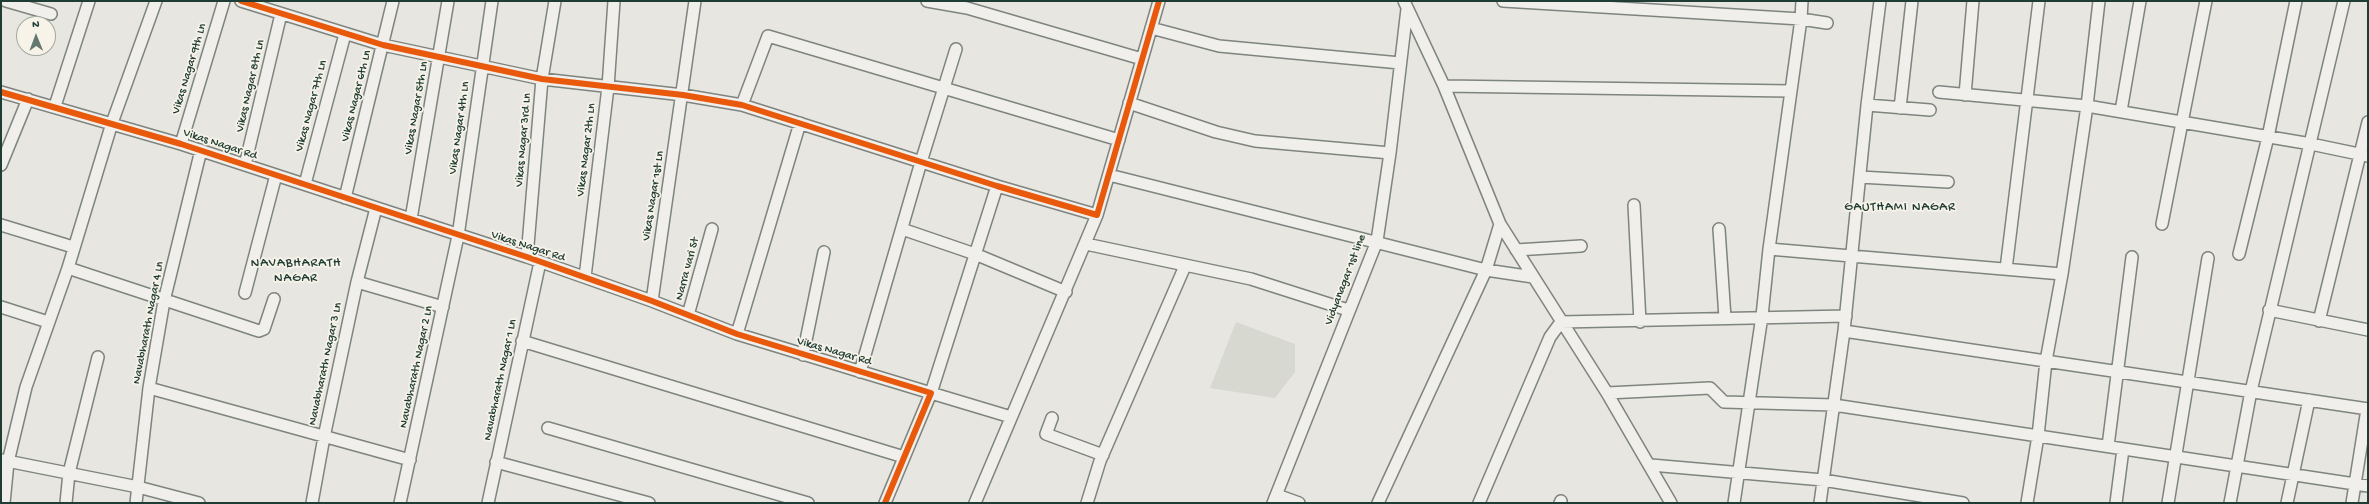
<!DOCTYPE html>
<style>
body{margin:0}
#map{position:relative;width:2369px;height:504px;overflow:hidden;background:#e7e6e0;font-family:"Gochi Hand",sans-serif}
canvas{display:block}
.frame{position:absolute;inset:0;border:2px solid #1f3d34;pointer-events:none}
.north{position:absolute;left:16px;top:16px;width:40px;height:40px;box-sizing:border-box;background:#f7f3e8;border:1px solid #a1aaa0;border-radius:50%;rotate:359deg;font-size:11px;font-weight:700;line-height:16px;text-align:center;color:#1f3d34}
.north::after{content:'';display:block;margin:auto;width:14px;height:18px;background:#657870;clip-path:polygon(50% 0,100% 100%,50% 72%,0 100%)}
</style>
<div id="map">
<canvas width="2369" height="504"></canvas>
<div class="frame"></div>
<div class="north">N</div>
</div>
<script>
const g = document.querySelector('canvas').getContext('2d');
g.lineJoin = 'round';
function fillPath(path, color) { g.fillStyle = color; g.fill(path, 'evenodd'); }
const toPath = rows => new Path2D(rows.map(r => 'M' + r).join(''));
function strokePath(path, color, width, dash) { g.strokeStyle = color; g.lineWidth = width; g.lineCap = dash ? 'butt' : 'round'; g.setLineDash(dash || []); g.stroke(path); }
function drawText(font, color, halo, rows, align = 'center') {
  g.font = font + ' "Gochi Hand",sans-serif'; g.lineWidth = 3.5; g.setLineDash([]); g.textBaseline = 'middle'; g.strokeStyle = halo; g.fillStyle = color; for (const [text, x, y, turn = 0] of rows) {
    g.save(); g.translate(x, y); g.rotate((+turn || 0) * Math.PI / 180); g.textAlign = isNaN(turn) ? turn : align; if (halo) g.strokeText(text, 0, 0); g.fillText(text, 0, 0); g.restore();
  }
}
fillPath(toPath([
 [1236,322,1295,344,1295,372,1275,398,1210,388]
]), '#d7d9d0');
const minor = toPath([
 [6,1,51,14],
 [241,1,383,45,542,79,683,95,742,105,997,186,1097,215,1159,1],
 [927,1,967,8,1142,59],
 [1404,1,1444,86,1500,224,1607,393,1671,503],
 [1503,1,1801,19,1827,23],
 [1151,28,1219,46,1400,63],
 [1444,86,1791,91],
 [1,92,181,144,527,257,652,301,737,334,931,393,885,503],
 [1939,92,2087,106,2099,1],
 [1965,95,1973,1],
 [1129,103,1216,132,1255,141,1390,153],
 [742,105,768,36,1119,140],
 [1867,105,1930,110],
 [55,106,89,1],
 [1900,108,1912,1],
 [2121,111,2140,1],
 [181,144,224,1],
 [1,165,28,99],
 [245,165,281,14],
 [1109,175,1486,270,1533,277],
 [1860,177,1948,182],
 [305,184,345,34],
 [997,186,931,393,1011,417],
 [345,198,393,1],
 [1634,205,1640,322],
 [411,219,448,1],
 [2162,224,2206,1],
 [1,225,73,247],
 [902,229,975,254,1066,292],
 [1719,229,1725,318],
 [1086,244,1251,279,1348,310],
 [1769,249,2062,274],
 [1516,250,1581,246],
 [2239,254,2268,137,2296,1],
 [527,257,542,79,555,1],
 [68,268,259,331,264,329,274,299],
 [2006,269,2039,1],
 [585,277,608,87,614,1],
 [357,282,443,307],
 [245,293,276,175],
 [652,301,695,1],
 [1,307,48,322],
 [2269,310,2368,330],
 [688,315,712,229],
 [2319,321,2368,122],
 [1844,331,2368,409],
 [737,334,800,123],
 [522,341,904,457],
 [803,355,824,252],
 [860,372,921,162,956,49],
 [149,388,410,460],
 [1607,393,1710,388,1724,402,1834,405,2368,486],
 [1052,418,1046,434,1103,455],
 [548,428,808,503],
 [2108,446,2132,257],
 [2,460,138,487,199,503],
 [496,462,649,503],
 [1651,465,1823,480,1963,503],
 [1277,495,1299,503],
 [4,503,8,462,26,387,68,268,112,123,156,1],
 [66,503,69,473,98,357],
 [136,503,149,388,164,301,201,150],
 [312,503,324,437,357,282,376,208],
 [400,503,458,236,492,1],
 [488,503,540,262],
 [975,503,1097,215],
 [1087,503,1100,461,1185,266],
 [1273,503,1377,241,1390,153,1407,9],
 [1378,503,1486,270,1500,224],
 [1479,503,1550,337,1561,322,1846,316],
 [1560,503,1561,501],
 [1734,503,1762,316,1769,249,1801,19,1802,1],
 [1820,503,1844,331,1867,105,1880,1],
 [2027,503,2038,436,2046,361,2062,274,2087,106,2311,144,2368,156],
 [2116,503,2123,449],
 [2168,503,2208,258],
 [2230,503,2251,391,2344,1],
 [2287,503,2309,400],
 [2352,503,2367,409]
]);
strokePath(minor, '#7e847f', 14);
strokePath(minor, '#f0efeb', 11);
strokePath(toPath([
 [241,1,383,45,542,79,683,95,742,105,997,186,1097,215,1159,1],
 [1,92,181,144,527,257,652,301,737,334,931,393,885,503]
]), '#e8590c', 6);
drawText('12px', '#1f3d34', '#f7f3e8', [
 ["Vikas Nagar 9th Ln",190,69,-73],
 ["Vikas Nagar 8th Ln",251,86,-77],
 ["Vikas Nagar 6th Ln",357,96,-76],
 ["Vikas Nagar 7th Ln",312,106,-75],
 ["Vikas Nagar 5th Ln",417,108,-80],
 ["Vikas Nagar 4th Ln",460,128,-82],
 ["Vikas Nagar 3rd Ln",524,140,-85],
 ["Vikas Nagar Rd",220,145,18],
 ["Vikas Nagar 2th Ln",587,150,-83],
 ["Vikas Nagar 1st Ln",654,196,-81],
 ["Vikas Nagar Rd",528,247,18],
 ["Narra vari St",688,269,-75],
 ["Vidyanagar 1st line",1346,280,-69],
 ["Navabharath Nagar 4 Ln",149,323,-79],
 ["Vikas Nagar Rd",834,352,16],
 ["Navabharath Nagar 3 Ln",326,364,-78],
 ["Navabharath Nagar 2 Ln",417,367,-78],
 ["Navabharath Nagar 1 Ln",501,380,-78]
]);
g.letterSpacing = '1px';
drawText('13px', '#1f3d34', '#f7f3e8', [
 ["GAUTHAMI NAGAR",1900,208],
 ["NAVABHARATH",296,264],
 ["NAGAR",296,279]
]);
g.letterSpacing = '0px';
</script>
